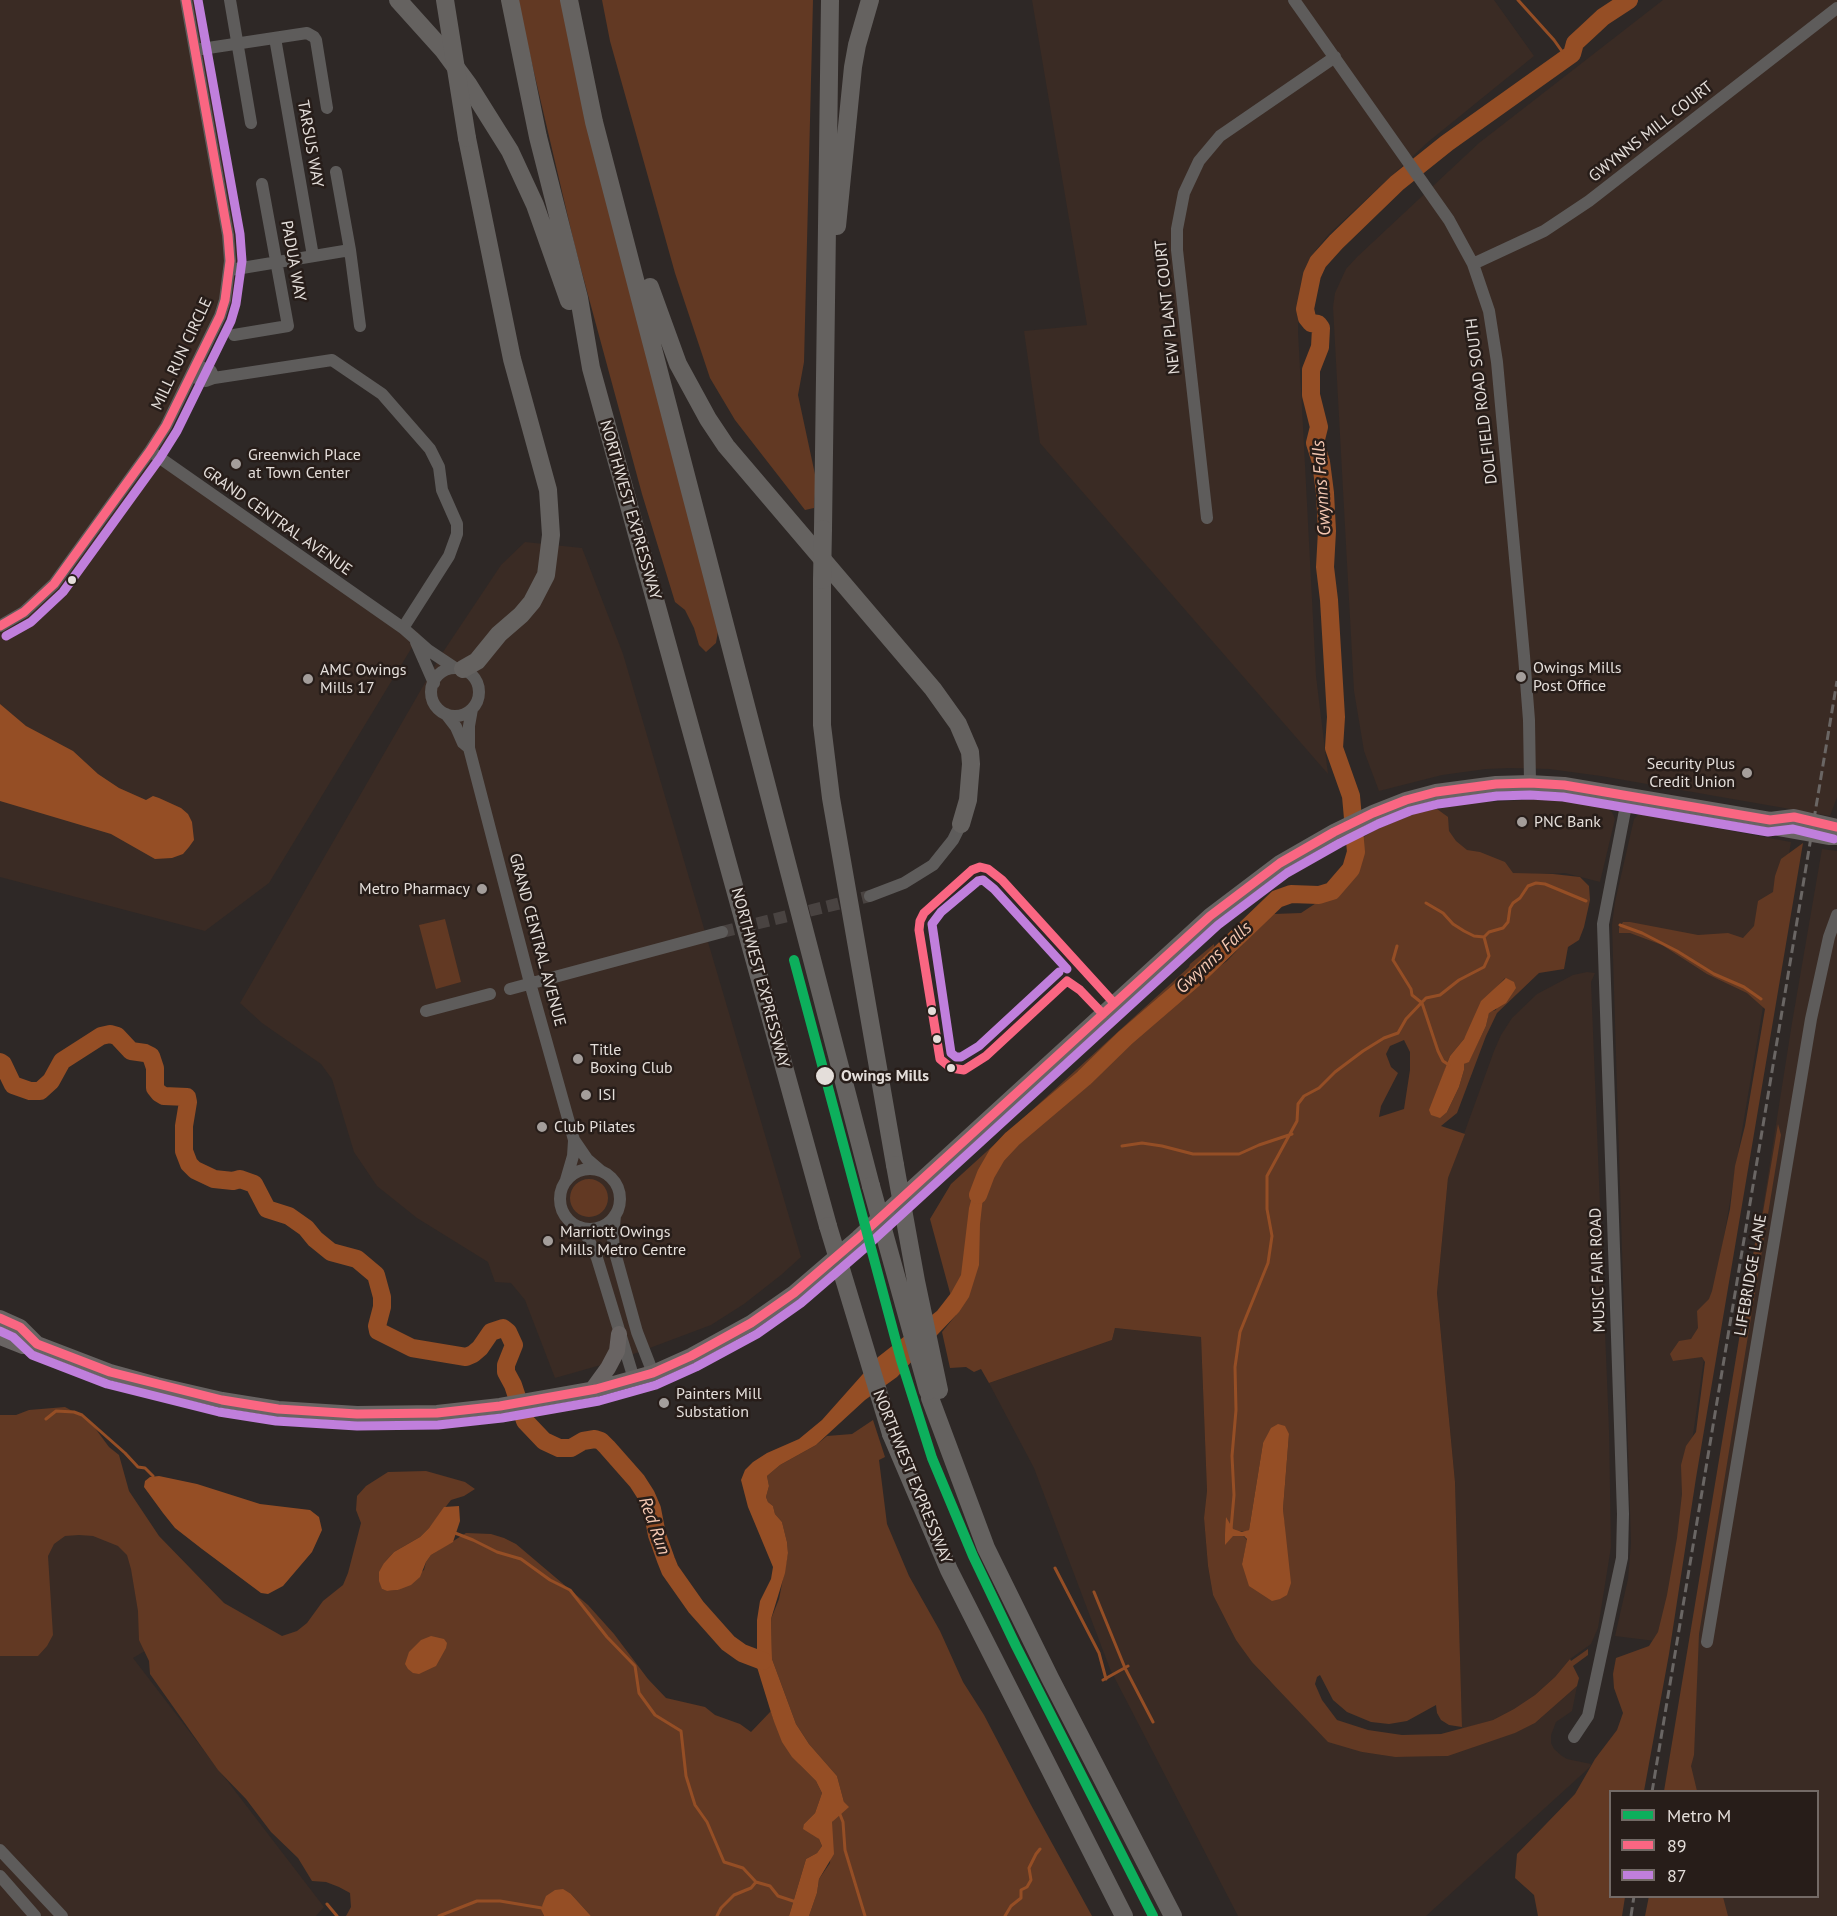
<!DOCTYPE html>
<style>
body{margin:0}
#map{position:relative;width:1837px;height:1916px;overflow:hidden;background:#2e2826;font-family:"PT Sans",sans-serif}
canvas{display:block}
.legend{position:absolute;left:1609px;top:1790px;width:210px;height:108px;box-sizing:border-box;background:#271d19;border:2px solid #736a66;margin:0;padding:8px 10px;list-style:none;font-size:18px;color:#e4deda}
.legend li{display:flex;align-items:center;gap:12px;height:30px}
.legend b{width:30px;border:2px solid #736a66}
</style>
<div id="map">
<canvas width="1837" height="1916"></canvas>
<ul class="legend">
<li><b style="height:8px;background:#0daf5c"></b>Metro M</li>
<li><b style="height:8px;background:#fa6682"></b>89</li>
<li><b style="height:8px;background:#c07fdc"></b>87</li>
</ul>
</div>
<script>
const g = document.querySelector('canvas').getContext('2d');
g.lineJoin = 'round';
function fillPath(path, color) { g.fillStyle = color; g.fill(path, 'evenodd'); }
const toPath = rows => new Path2D(rows.map(r => 'M' + r).join(''));
function strokePath(path, color, width, dash) { g.strokeStyle = color; g.lineWidth = width; g.lineCap = dash ? 'butt' : 'round'; g.setLineDash(dash || []); g.stroke(path); }
function drawText(font, color, halo, rows, align = 'center') {
  g.font = font + ' "PT Sans",sans-serif'; g.lineWidth = 5; g.setLineDash([]); g.textBaseline = 'middle'; g.strokeStyle = halo; g.fillStyle = color; for (const [text, x, y, turn = 0] of rows) {
    g.save(); g.translate(x, y); g.rotate((+turn || 0) * Math.PI / 180); g.textAlign = isNaN(turn) ? turn : align; if (halo) g.strokeText(text, 0, 0); g.fillText(text, 0, 0); g.restore();
  }
}
fillPath(toPath([
 [0,0,194,0,235,234,237,256,232,301,225,319,161,451,168,459,420,634,269,883,205,931,0,877],
 [1032,0,1494,0,1534,56,1428,142,1329,234,1316,250,1301,283,1298,304,1298,331,1316,676,1328,774,1040,443,1024,331,1087,325],
 [1663,0,1837,0,1837,797,1830,816,1601,776,1549,769,1509,768,1486,769,1442,775,1379,791,1364,751,1354,691,1333,307,1335,293,1346,269,1357,257,1479,143],
 [525,542,582,548,623,654,801,1257,781,1275,744,1304,711,1325,615,1361,555,1378,525,1300,511,1283,495,1282,488,1262,417,1218,377,1186,354,1152,332,1079,321,1064,262,1023,240,1003,441,655,501,565],
 [1544,799,1605,807,1612,812,1615,819,1600,882,1565,873,1424,879,1432,810,1471,803],
 [1639,814,1791,842,1708,1331,1663,1642,1615,1636,1628,1579,1631,1543,1612,925,1615,902,1634,819],
 [1822,849,1837,851,1837,1916,1722,1916,1718,1897,1818,1896,1818,1792,1693,1791,1680,1733,1792,1023],
 [1587,972,1595,973,1591,982,1609,1430,1611,1547,1598,1628,1591,1644,1570,1659,1555,1677,1535,1695,1514,1709,1493,1720,1462,1729,1455,1482,1437,1293,1448,1178,1494,1051,1501,1035,1512,1018,1537,994,1573,975],
 [1115,1328,1201,1337,1207,1491,1204,1518,1208,1566,1213,1595,1236,1640,1268,1680,1362,1752,1395,1757,1448,1756,1514,1733,1535,1723,1577,1686,1572,1711,1556,1722,1551,1735,1551,1743,1554,1749,1562,1756,1567,1759,1591,1764,1590,1767,1426,1916,1238,1916,1110,1669,1034,1468,989,1383,1112,1340],
 [58,1459,187,1626,133,1658,324,1907,316,1916,0,1916,0,1580]
]), '#3a2b24');
fillPath(toPath([
 [517,0,564,0,718,631,716,643,706,652,699,645,694,628,685,610,675,602,642,494,575,247],
 [602,0,813,0,804,362,798,395,816,479,814,508,805,510,735,420,710,378,675,273,610,41],
 [1437,809,1448,817,1449,831,1456,841,1467,850,1480,852,1505,862,1513,873,1553,874,1580,877,1589,886,1590,900,1584,927,1579,940,1568,947,1564,969,1539,973,1497,1013,1486,1036,1457,1113,1441,1126,1465,1134,1448,1178,1437,1293,1455,1482,1462,1727,1449,1725,1441,1720,1437,1713,1436,1705,1407,1721,1389,1724,1371,1722,1347,1712,1333,1700,1320,1675,1317,1677,1315,1684,1322,1700,1337,1720,1368,1730,1402,1735,1441,1734,1493,1720,1514,1709,1535,1695,1555,1677,1570,1659,1571,1661,1588,1649,1588,1655,1573,1666,1579,1678,1577,1686,1535,1723,1515,1733,1448,1756,1395,1757,1362,1752,1328,1742,1252,1662,1236,1640,1213,1595,1208,1566,1204,1518,1207,1491,1201,1337,1115,1328,1112,1340,989,1383,981,1369,974,1372,966,1367,950,1368,942,1332,956,1315,930,1219,951,1184,1189,967,1190,964,1214,944,1216,969,1227,961,1264,922,1274,914,1301,913,1345,884,1354,875,1360,839,1377,829,1417,813],
 [1505,978,1496,1010,1489,1012,1486,1026,1469,1061,1464,1064,1464,1070,1459,1087,1447,1112,1441,1081,1450,1056,1464,1039,1495,989],
 [1404,1040,1410,1052,1410,1070,1404,1109,1379,1117,1381,1106,1398,1073,1391,1067,1386,1054,1390,1046],
 [1289,1434,1283,1509,1285,1534,1242,1564,1247,1540,1239,1531,1245,1532,1249,1530,1263,1443],
 [1803,843,1696,1478,1669,1654,1644,1791,1610,1792,1610,1896,1625,1897,1622,1916,1538,1916,1534,1895,1515,1878,1517,1854,1575,1794,1595,1759,1617,1730,1623,1713,1614,1688,1613,1674,1616,1658,1649,1646,1658,1632,1667,1595,1677,1538,1682,1494,1681,1465,1686,1446,1696,1432,1705,1362,1702,1357,1673,1361,1670,1354,1679,1341,1691,1339,1698,1328,1697,1311,1709,1299,1712,1291,1730,1209,1735,1166,1745,1126,1765,1009,1747,993,1707,974,1662,945,1630,933,1619,933,1619,928,1623,922,1630,922,1698,935,1728,933,1743,938,1754,926,1758,901,1773,892,1775,876,1781,859],
 [445,919,461,982,436,989,419,925],
 [1778,1124,1781,1135,1699,1634,1694,1755,1691,1766,1697,1791,1664,1791,1757,1231,1763,1212],
 '570 1198a19 19 0 1 1 38 0a19 19 0 1 1-38 0Z',
 [65,1407,89,1420,109,1447,119,1455,129,1491,159,1536,224,1603,282,1636,297,1631,307,1623,323,1601,343,1585,348,1573,361,1523,356,1510,357,1496,366,1486,388,1472,426,1471,465,1482,475,1489,464,1496,451,1500,429,1528,420,1537,394,1552,384,1563,382,1589,388,1591,398,1590,424,1570,426,1562,431,1555,466,1533,491,1534,504,1538,516,1544,588,1605,614,1634,648,1679,666,1698,705,1707,715,1715,740,1724,751,1732,771,1711,773,1719,800,1765,816,1781,822,1793,815,1813,804,1824,819,1839,822,1846,817,1853,806,1859,789,1916,591,1916,571,1894,542,1906,544,1916,346,1916,351,1907,350,1893,339,1887,326,1882,312,1881,298,1858,271,1832,246,1799,218,1770,150,1674,149,1661,139,1640,138,1611,131,1569,127,1555,118,1546,93,1536,79,1535,65,1536,54,1544,48,1556,53,1635,47,1646,38,1656,0,1656,0,1415,16,1415,29,1410],
 [873,1420,885,1457,879,1460,887,1524,909,1576,940,1631,963,1682,984,1715,1031,1805,1092,1916,809,1916,817,1893,819,1879,830,1863,832,1822,844,1802,837,1776,809,1744,796,1724,772,1659,771,1619,779,1599,788,1553,787,1542,782,1522,775,1514,773,1506,768,1502,766,1497,769,1486,767,1476,780,1465,816,1445,827,1436,852,1434],
 [1649,1896,1723,1897,1728,1916,1645,1916]
]), '#623923');
fillPath(toPath([
 [0,704,26,726,73,751,98,774,119,788,146,800,153,796,159,798,181,808,188,814,192,822,194,840,189,847,183,854,172,858,155,859,111,834,0,801],
 [1506,978,1514,982,1516,988,1506,1003,1489,1013,1486,1026,1469,1062,1464,1064,1464,1070,1459,1087,1447,1112,1440,1118,1431,1115,1429,1110,1450,1056,1464,1039,1481,1001],
 [986,1174,988,1182,983,1197,980,1224,979,1265,969,1297,959,1312,897,1377,865,1400,816,1445,780,1465,767,1476,769,1486,766,1497,768,1502,773,1506,775,1514,782,1522,787,1542,788,1553,785,1573,771,1619,772,1659,796,1724,809,1744,837,1776,844,1802,849,1807,832,1822,834,1854,819,1879,817,1893,809,1916,789,1916,806,1859,817,1853,822,1846,819,1839,803,1829,804,1824,815,1813,822,1793,816,1781,792,1757,782,1742,773,1719,757,1667,757,1620,760,1601,771,1579,773,1567,748,1507,741,1480,745,1470,753,1462,767,1453,799,1439,822,1420,878,1357,937,1311,951,1293,961,1275,969,1208,977,1179,981,1175],
 [1278,1424,1285,1426,1289,1434,1283,1509,1291,1583,1287,1595,1280,1599,1272,1601,1249,1586,1242,1564,1247,1539,1244,1536,1233,1536,1225,1545,1225,1534,1226,1517,1233,1529,1242,1532,1249,1530,1263,1443,1271,1428],
 [159,1476,197,1484,260,1504,310,1510,319,1517,322,1530,312,1552,283,1586,268,1594,261,1593,202,1549,175,1528,163,1513,144,1487,145,1481,150,1477],
 [459,1506,460,1521,453,1542,431,1555,426,1562,420,1577,411,1585,398,1590,387,1591,382,1589,379,1581,379,1572,384,1563,394,1552,420,1537,429,1528,444,1507],
 [431,1636,444,1639,447,1643,446,1648,436,1666,419,1674,413,1673,408,1669,405,1664,409,1652,421,1640],
 [563,1889,571,1894,591,1916,544,1916,542,1906,546,1896,555,1890]
]), '#954e25');
strokePath(toPath([
 [1518,0,1554,40,1566,57],
 [1426,903,1443,913,1453,924,1464,931,1474,936,1484,937],
 [1620,925,1642,933,1677,951,1714,974,1744,987,1761,999],
 [1397,946,1393,960,1411,989,1412,995,1422,1003,1438,1051,1443,1061,1449,1065],
 [1122,1146,1142,1143,1162,1146,1193,1154,1239,1154,1259,1145,1292,1134],
 [46,1419,56,1411,74,1412,82,1415,125,1453,138,1467,145,1468,153,1476],
 [1231,1529,1234,1495,1232,1456,1236,1410,1235,1367,1240,1332,1268,1263,1272,1236,1267,1209,1267,1176,1297,1121,1298,1104,1304,1096,1319,1088,1335,1072,1363,1051,1384,1038,1398,1033,1406,1019,1426,998,1440,995,1459,980,1484,967,1489,956,1484,937,1489,932,1503,928,1508,922,1510,908,1513,903,1520,898,1528,886,1536,883,1545,884,1586,901],
 [455,1533,473,1540,497,1552,521,1559,550,1580,570,1590,607,1637,635,1666,639,1693,655,1715,681,1731,686,1776,695,1805,707,1822,724,1862,743,1868,756,1882,770,1886,778,1896,796,1902],
 [1055,1568,1099,1653,1106,1679],
 [1094,1592,1125,1668,1153,1722],
 [1103,1680,1128,1666],
 [839,1812,843,1822,845,1850,865,1916],
 [327,1904,337,1916],
 [439,1916,477,1901,500,1901,542,1908,546,1916],
 [717,1916,721,1908,734,1895,751,1888,756,1882],
 [1005,1916,1011,1906,1021,1898,1021,1890,1027,1887,1031,1880,1029,1868,1036,1854,1040,1849]
]), '#954e25', 3);
strokePath(toPath([
 [0,1062,3,1064,13,1085,30,1091,40,1091,51,1081,62,1061,101,1036,110,1034,117,1036,131,1051,145,1053,151,1056,155,1068,155,1088,159,1093,164,1096,187,1097,188,1102,184,1126,184,1151,189,1164,195,1170,214,1179,233,1181,240,1179,254,1184,267,1209,289,1216,306,1228,315,1239,331,1252,357,1259,376,1275,382,1297,382,1307,377,1326,378,1331,412,1348,466,1357,473,1354,480,1348,491,1332,503,1328,508,1332,514,1345,506,1365,506,1372,513,1385,525,1421,544,1441,559,1448,571,1448,583,1441,595,1439,601,1441,607,1447,637,1481,646,1495,652,1509,657,1535,666,1560,670,1570,696,1607,728,1643,742,1653,763,1661],
 [978,1195,986,1174,997,1155,1012,1139,1084,1078,1125,1038,1197,976,1277,899,1291,894,1319,895,1332,891,1351,869,1356,852,1351,796,1334,748,1336,717,1329,600,1325,567,1327,531,1325,493,1321,462,1315,443,1319,427,1311,395,1311,370,1320,347,1321,328,1318,324,1311,323,1307,318,1305,309,1312,275,1318,262,1336,242,1397,183,1447,143,1572,54,1575,43,1588,31,1603,17,1629,0]
]), '#954e25', 18);
strokePath(toPath([
 [722,932,870,896]
]), '#494341', 12, [12, 6]);
strokePath(toPath([
 [230,0,251,123],
 [1294,0,1449,220,1473,264,1489,311,1497,362,1524,656,1529,720,1530,783],
 [275,38,313,256],
 [195,50,307,33,314,37,316,40,327,108],
 [336,172,350,250,360,326],
 [1473,264,1544,231,1589,201,1837,8],
 [230,270,350,250],
 [234,335,288,326,262,184],
 [191,376,206,381,214,378,211,371,196,365],
 [214,378,332,360,382,394,430,449,439,467,442,490,457,524,457,534,449,556,403,628],
 [150,451,403,628,428,650,455,668],
 [1207,518,1177,250,1177,229,1184,193,1199,161,1220,136,1335,57],
 [0,626,24,612,54,584,150,451,166,426,220,316,225,300,230,261,228,235,186,0],
 [416,642,434,683],
 '431 692a24 24 0 1 1 48 0a24 24 0 1 1-48 0Z',
 [472,709,469,726,469,748,530,983,574,1140,587,1159,601,1171],
 [446,714,456,727,463,743,469,748],
 [870,896,904,883,933,865,953,840,961,824],
 [510,989,722,932],
 [426,1011,490,994],
 '560 1199a30 30 0 1 1 60 0a30 30 0 1 1-60 0Z',
 [566,1180,573,1156,574,1141],
 [615,1215,613,1238,614,1249,637,1332,653,1373],
 [580,1227,587,1236,597,1258,634,1379],
 [1707,1642,1811,1019,1829,937,1837,915],
 [1574,1737,1588,1716,1622,1558,1623,1514,1603,924,1628,795],
 [0,1850,62,1916],
 [0,1876,35,1916]
]), '#5e5c5b', 12);
strokePath(toPath([
 [1770,820,1779,828,1830,837,1837,837],
 [0,1318,20,1327,37,1344,110,1372,157,1385,222,1400,278,1409,357,1414,437,1413,500,1406,596,1389,653,1373,691,1356,751,1323,794,1293,858,1238,1210,916,1280,863,1334,832,1373,813,1406,800,1436,792,1496,784,1530,783,1564,785,1770,820,1794,817,1837,827],
 [0,1337,23,1346,37,1344],
 [592,1390,608,1368,617,1351,619,1334]
]), '#696463', 16);
strokePath(toPath([
 [398,0,443,50,468,84,510,151,535,205,569,301],
 [510,0,538,137,579,298,591,368,828,1226],
 [569,0,594,122,871,1186],
 [837,226,853,67,857,45,870,0],
 [650,287,678,364,708,419,726,446,933,689,958,724,970,752,971,764,968,800,961,824],
 [823,529,830,0],
 [822,580,822,725,831,798,895,1165],
 [463,669,477,661,499,634,521,615,532,602,546,575,551,535,548,490,512,359,467,138],
 [930,1398,986,1548,1050,1678,1173,1916],
 [891,1434,949,1570,1124,1916]
]), '#656260', 18);
strokePath(toPath([
 [1652,1792,1837,681],
 [1631,1916,1634,1896]
]), '#6a6664', 3, [9, 4.5]);
strokePath(toPath([
 [445,0,467,138],
 [822,580,823,529],
 [895,1165,916,1281,939,1390],
 [871,1186,928,1391],
 [828,1226,891,1434]
]), '#656260', 18);
strokePath(toPath([
 [0,626,24,612,54,584,150,451,166,426,220,316,225,300,230,261,228,235,186,0],
 [1103,1014,1080,990,1067,981,986,1056,964,1070,951,1068,940,1059,919,930,920,921,924,913,972,870,980,867,988,869,1002,880,1114,1003],
 [0,1318,20,1327,37,1344,110,1372,222,1400,278,1409,357,1414,437,1413,500,1406,596,1389,653,1373,691,1356,751,1323,794,1293,858,1238,1210,916,1280,863,1334,832,1373,813,1406,800,1436,792,1496,784,1530,783,1564,785,1770,820,1794,817,1837,827]
]), '#fa6682', 9);
strokePath(toPath([
 [6,636,31,622,63,592,160,458,177,431,231,321,236,304,242,261,240,234,198,0],
 [1059,972,979,1046,961,1057,956,1057,951,1053,932,924,941,912,978,881,983,880,994,889,1067,969],
 [0,1331,13,1337,32,1355,107,1384,219,1412,276,1421,357,1426,438,1425,502,1418,599,1401,656,1385,696,1367,757,1334,801,1303,866,1247,1218,925,1287,873,1340,843,1378,824,1410,811,1438,804,1497,796,1530,795,1563,797,1768,832,1793,829,1834,839]
]), '#c07fdc', 9);
strokePath(toPath([
 [794,960,901,1360,932,1458,973,1556,1016,1646,1153,1916]
]), '#0daf5c', 10);
for (const [x, y, r, color] of [
 [236,464,6,"#a49e9b"],
 [72,580,5,"#e4deda"],
 [1521,677,6,"#a49e9b"],
 [308,679,6,"#a49e9b"],
 [1747,773,6,"#a49e9b"],
 [1522,822,6,"#a49e9b"],
 [482,889,6,"#a49e9b"],
 [932,1011,5,"#e4deda"],
 [937,1039,5,"#e4deda"],
 [578,1059,6,"#a49e9b"],
 [951,1068,5,"#e4deda"],
 [825,1076,10,"#e4deda"],
 [586,1095,6,"#a49e9b"],
 [542,1127,6,"#a49e9b"],
 [548,1241,6,"#a49e9b"],
 [664,1403,6,"#a49e9b"]
]) { const dot = new Path2D(); dot.arc(x, y, r, 0, 2 * Math.PI); g.fillStyle = color; g.fill(dot); strokePath(dot, '#271d19', 2); }
drawText('16px', '#e4deda', '#271d19', [
 ["GWYNNS MILL COURT",1651,132,-38],
 ["TARSUS WAY",310,144,80],
 ["PADUA WAY",293,261,80],
 ["NEW PLANT COURT",1168,307,-96],
 ["MILL RUN CIRCLE",182,354,-65],
 ["DOLFIELD ROAD SOUTH",1482,401,-97],
 ["NORTHWEST EXPRESSWAY",630,510,74],
 ["GRAND CENTRAL AVENUE",277,521,35],
 ["GRAND CENTRAL AVENUE",537,940,75],
 ["NORTHWEST EXPRESSWAY",760,978,75],
 ["MUSIC FAIR ROAD",1598,1270,-92],
 ["LIFEBRIDGE LANE",1751,1275,-80],
 ["NORTHWEST EXPRESSWAY",912,1477,68]
]);
drawText('16px', '#e4deda', '#271d19', [
 ["Greenwich Place",248,455],
 ["at Town Center",248,473],
 ["Owings Mills",1533,668],
 ["Post Office",1533,686],
 ["AMC Owings",320,670],
 ["Mills 17",320,688],
 ["Security Plus",1735,764,"right"],
 ["Credit Union",1735,782,"right"],
 ["PNC Bank",1534,822],
 ["Metro Pharmacy",470,889,"right"],
 ["Title",590,1050],
 ["Boxing Club",590,1068],
 ["ISI",598,1095],
 ["Club Pilates",554,1127],
 ["Marriott Owings",560,1232],
 ["Mills Metro Centre",560,1250],
 ["Painters Mill",676,1394],
 ["Substation",676,1412]
], 'left');
drawText('bold 16px', '#e4deda', '#271d19', [
 ["Owings Mills",841,1076]
], 'left');
drawText('italic 18px', '#f4c7b1', '#271d19', [
 ["Gwynns Falls",1322,488,-94],
 ["Gwynns Falls",1214,958,-43],
 ["Red Run",654,1526,70]
]);
</script>
